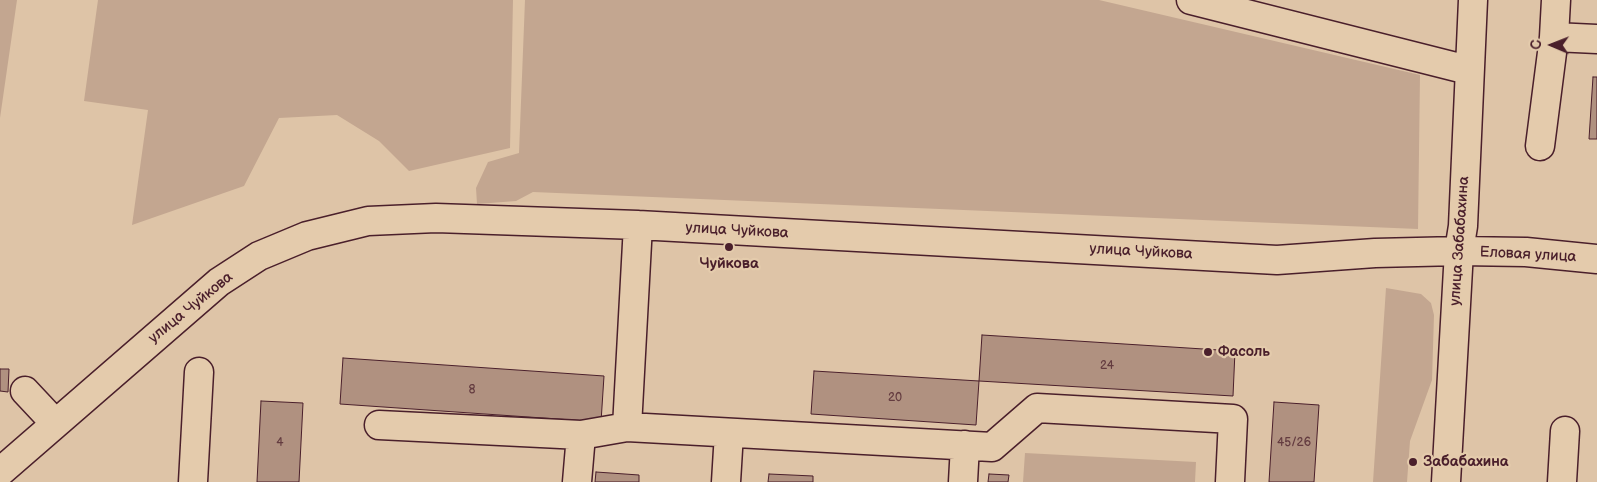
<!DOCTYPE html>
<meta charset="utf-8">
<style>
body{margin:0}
#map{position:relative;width:1597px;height:482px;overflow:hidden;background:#dec4a7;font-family:"Balsamiq Sans",sans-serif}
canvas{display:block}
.north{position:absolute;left:1527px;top:20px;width:50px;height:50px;-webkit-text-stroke:4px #e4cbac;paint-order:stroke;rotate:271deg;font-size:14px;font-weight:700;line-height:20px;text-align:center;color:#4a1f2b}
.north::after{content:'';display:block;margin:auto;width:18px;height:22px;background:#4a1f2b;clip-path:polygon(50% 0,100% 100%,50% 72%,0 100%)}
</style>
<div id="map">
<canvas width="1597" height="482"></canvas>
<div class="north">С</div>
</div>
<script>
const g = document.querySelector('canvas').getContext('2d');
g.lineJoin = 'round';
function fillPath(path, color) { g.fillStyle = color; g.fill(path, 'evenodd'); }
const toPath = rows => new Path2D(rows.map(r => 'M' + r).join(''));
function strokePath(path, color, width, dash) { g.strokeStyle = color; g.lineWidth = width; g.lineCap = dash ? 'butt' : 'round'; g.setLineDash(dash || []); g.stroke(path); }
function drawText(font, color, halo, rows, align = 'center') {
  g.font = font + ' "Balsamiq Sans",sans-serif'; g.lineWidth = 4.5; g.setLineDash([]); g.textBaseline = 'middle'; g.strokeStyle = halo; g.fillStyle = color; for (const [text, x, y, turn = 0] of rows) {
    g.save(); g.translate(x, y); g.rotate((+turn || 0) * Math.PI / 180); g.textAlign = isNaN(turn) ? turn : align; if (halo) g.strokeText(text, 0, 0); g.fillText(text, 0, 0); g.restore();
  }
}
fillPath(toPath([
 [0,0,17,0,0,118],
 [98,0,513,0,510,148,409,171,379,141,337,115,279,118,244,186,132,225,148,110,84,101],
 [525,0,1099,0,1420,75,1418,229,533,192,516,201,477,204,476,188,488,162,519,153],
 [1386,288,1421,294,1431,303,1434,315,1432,380,1410,441,1407,482,1373,482],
 [1025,453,1196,462,1195,482,1023,482]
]), '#c3a690');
const building = toPath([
 [1593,77,1597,77,1597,139,1589,139,1593,77],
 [982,335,1235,351,1233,396,979,381,982,335],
 [343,358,604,376,601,422,340,404,343,358],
 [0,369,9,369,8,392,0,391,0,369],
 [814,371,979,381,976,425,811,414,814,371],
 [261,401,303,403,299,482,257,482,261,401],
 [1274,402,1319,405,1314,482,1269,482,1274,402],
 [596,472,639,475,639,482,595,482,596,472],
 [769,474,813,476,813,482,768,482,769,474],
 [989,474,1009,475,1008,482,988,482,989,474]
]);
fillPath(building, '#b09180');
strokePath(building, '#4a1f2b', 1);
const minor = toPath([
 [1191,0,1468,70],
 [1554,37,1597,39],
 [1540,146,1554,37,1556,0],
 [25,391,55,423],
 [379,425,581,435],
 [627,427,992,447,1037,408,1233,419,1230,482],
 [0,472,219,282,259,256,307,236,368,221,436,218,638,225,1277,260,1375,253,1459,251,1526,252,1597,259],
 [193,482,199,372],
 [577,482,581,435,627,427,638,225],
 [726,482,729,433],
 [963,482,965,445],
 [1446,482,1459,251,1463,226,1473,0],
 [1562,482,1565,431]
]);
strokePath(minor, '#4a1f2b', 31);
strokePath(minor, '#e4cbac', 28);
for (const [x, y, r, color] of [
 [729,247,5,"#4a1f2b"],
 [1208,352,5,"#4a1f2b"],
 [1413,462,5,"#4a1f2b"]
]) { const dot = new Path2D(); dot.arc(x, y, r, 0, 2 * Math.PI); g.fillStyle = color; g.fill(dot); strokePath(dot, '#e4cbac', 2); }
drawText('12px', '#643c40', null, [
 ["24",1107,366],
 ["8",472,390],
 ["20",895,398],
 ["4",280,443],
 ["45/26",1294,443]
]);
drawText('15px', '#4a1f2b', '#e4cbac', [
 ["улица Чуйкова",737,231,3],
 ["улица Забабахина",1460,241,-86],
 ["улица Чуйкова",1141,252,3],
 ["Еловая улица",1528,255,3],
 ["улица Чуйкова",191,308,-39]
]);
drawText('bold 15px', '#4a1f2b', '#e4cbac', [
 ["Чуйкова",729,264,"center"],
 ["Фасоль",1218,352],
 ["Забабахина",1423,462]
], 'left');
</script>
